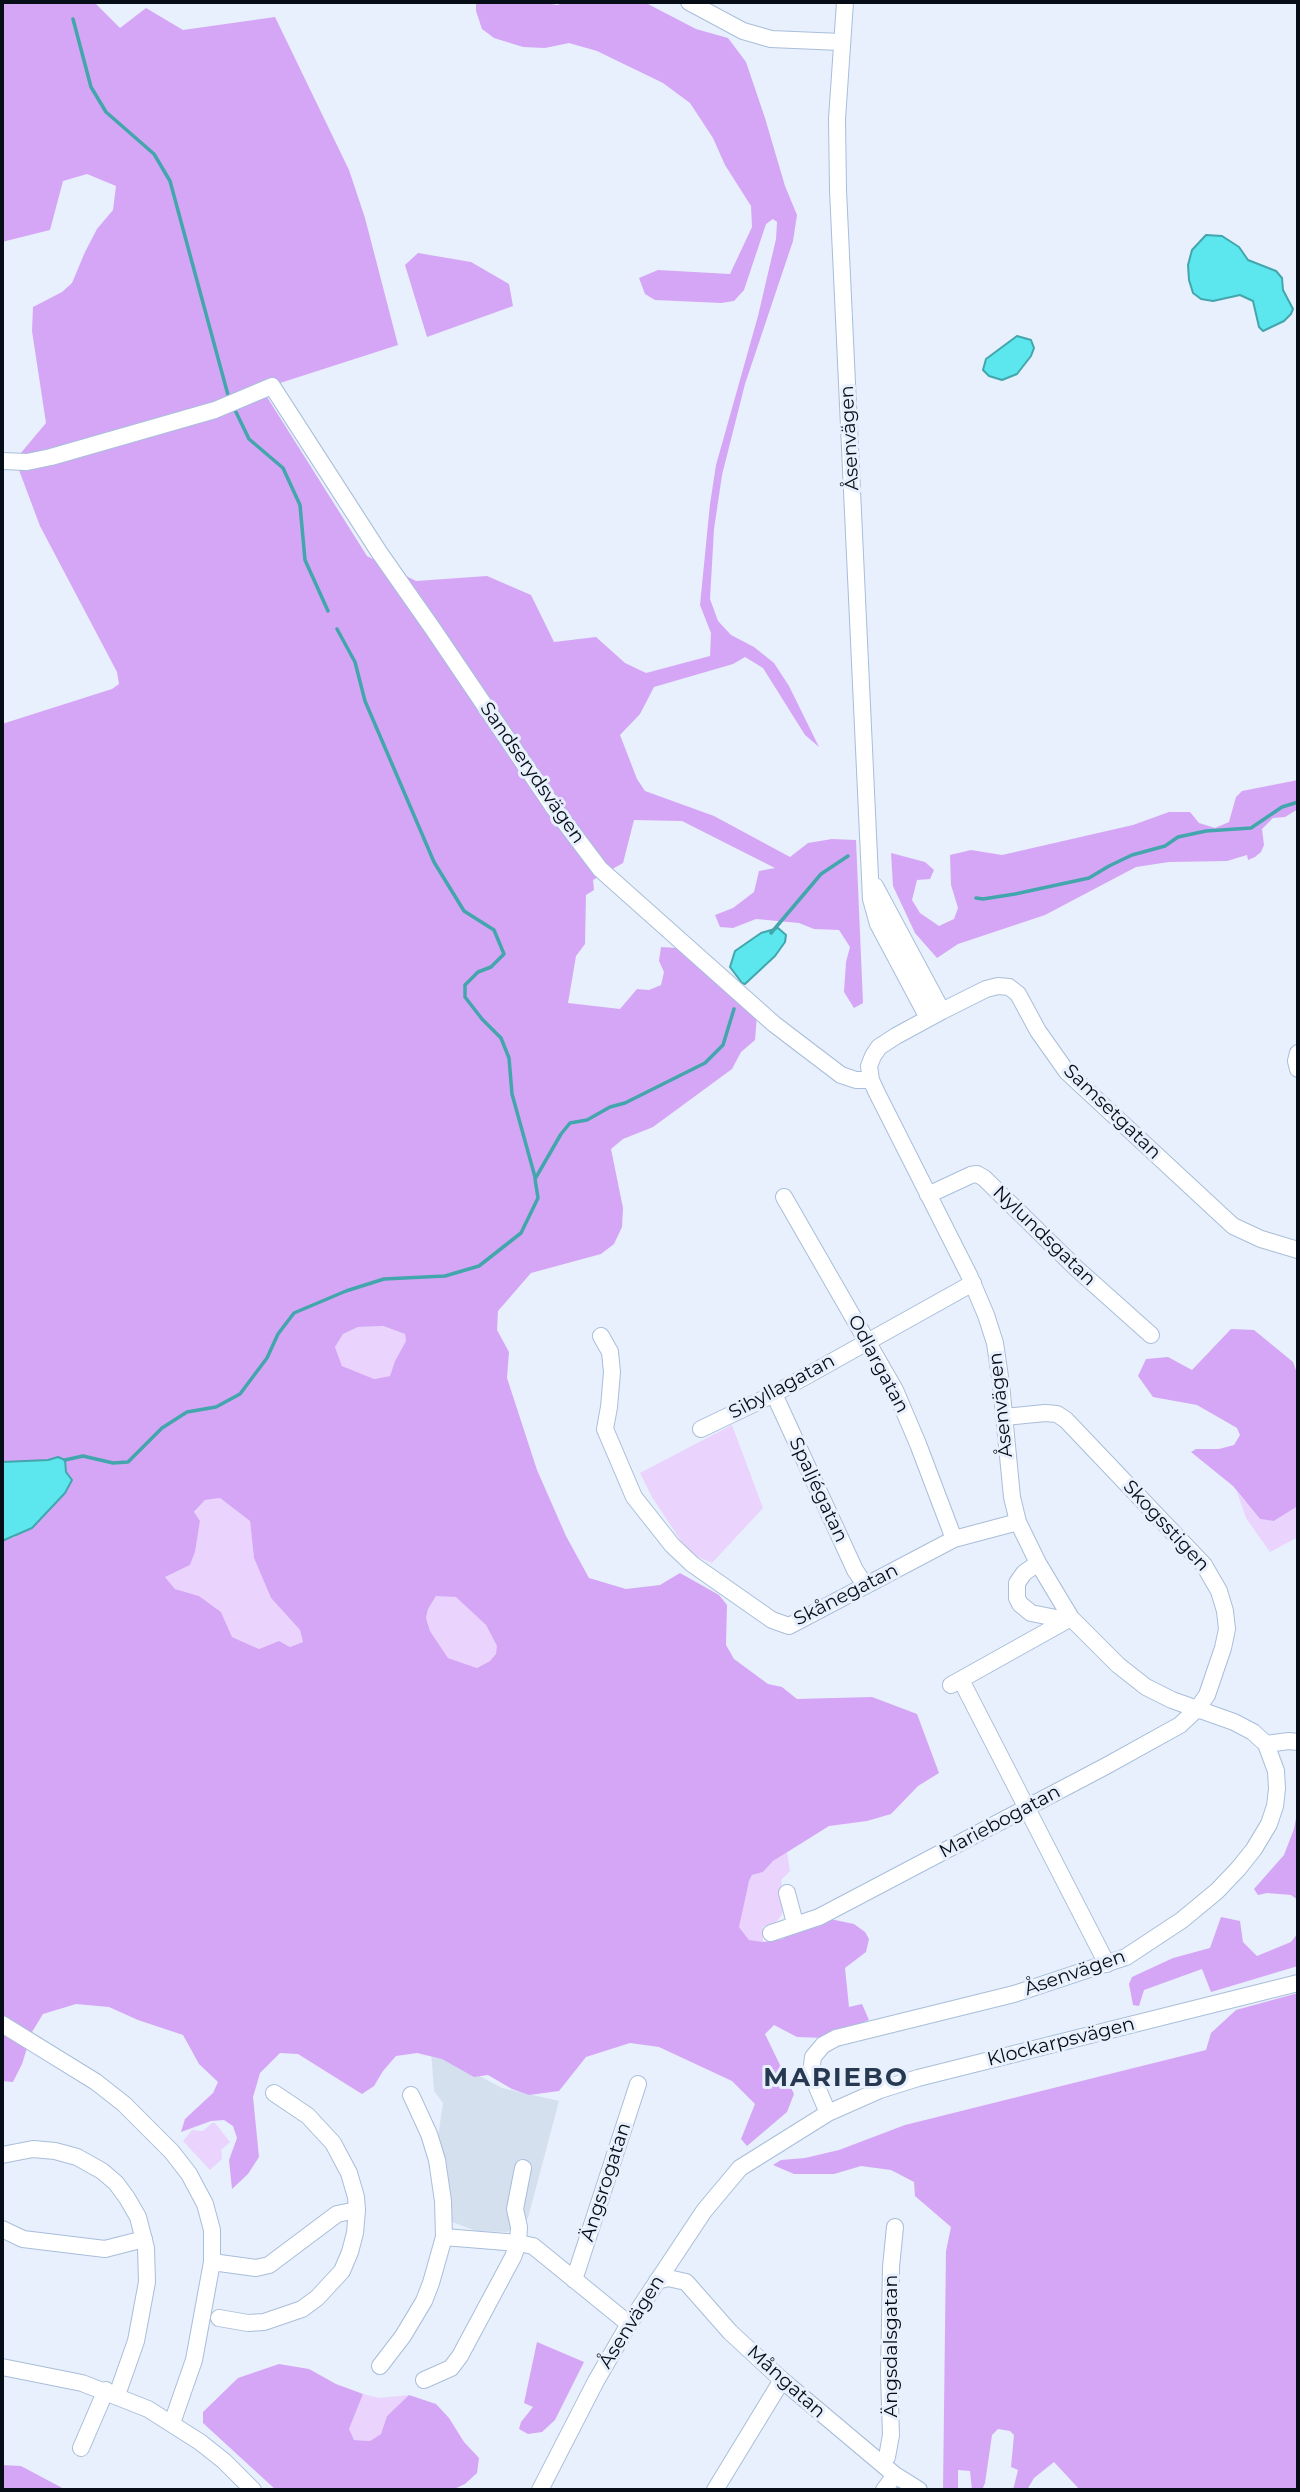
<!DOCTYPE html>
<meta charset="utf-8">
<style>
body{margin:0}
#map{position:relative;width:1300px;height:2492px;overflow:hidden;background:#e7f0fc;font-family:Montserrat,sans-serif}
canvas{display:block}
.frame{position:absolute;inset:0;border:4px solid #060d16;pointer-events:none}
</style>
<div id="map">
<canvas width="1300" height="2492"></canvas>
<div class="frame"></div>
</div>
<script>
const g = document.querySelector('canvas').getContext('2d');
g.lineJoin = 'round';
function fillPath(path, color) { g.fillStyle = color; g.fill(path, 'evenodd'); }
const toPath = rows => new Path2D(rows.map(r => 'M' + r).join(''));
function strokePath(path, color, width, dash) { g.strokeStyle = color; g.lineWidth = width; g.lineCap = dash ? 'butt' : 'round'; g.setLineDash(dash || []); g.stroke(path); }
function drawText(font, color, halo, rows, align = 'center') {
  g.font = font + ' Montserrat,sans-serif'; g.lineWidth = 6; g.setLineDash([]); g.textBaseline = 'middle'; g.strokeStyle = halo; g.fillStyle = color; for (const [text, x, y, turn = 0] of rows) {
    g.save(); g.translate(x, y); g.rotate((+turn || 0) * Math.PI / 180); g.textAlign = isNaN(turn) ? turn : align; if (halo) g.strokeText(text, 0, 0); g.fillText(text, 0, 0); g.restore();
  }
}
fillPath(toPath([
 [431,2050,502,2088,559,2101,528,2218,507,2232,476,2231,450,2221,445,2159,438,2137,443,2103,434,2091]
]), '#d5e0ee');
fillPath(toPath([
 [382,1326,405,1334,406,1341,395,1361,390,1376,373,1379,342,1366,335,1347,343,1334,358,1327],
 [732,1425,763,1508,712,1563,689,1553,652,1497,640,1473],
 [1237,1492,1260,1519,1275,1521,1298,1506,1298,1537,1270,1552,1246,1518],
 [220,1498,250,1521,254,1558,271,1598,300,1630,303,1642,290,1647,279,1641,259,1649,232,1637,221,1612,199,1596,175,1589,165,1577,190,1565,195,1552,200,1521,194,1513,205,1500],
 [436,1596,456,1596,486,1625,497,1646,497,1654,490,1661,477,1668,448,1658,430,1631,426,1618,428,1608],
 [787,1852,790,1871,781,1880,784,1904,782,1914,777,1921,763,1927,763,1942,749,1940,739,1927,740,1915,749,1881,752,1875,763,1872,773,1861],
 [212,2123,215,2123,230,2142,221,2150,222,2159,210,2170,183,2141,192,2130,203,2131],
 [363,2394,379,2398,409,2395,387,2416,381,2434,370,2441,353,2440,349,2429]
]), '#ead3fc');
fillPath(toPath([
 [2,2,94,2,120,28,146,8,183,30,275,17,349,170,365,218,398,345,280,383,267,397,367,556,416,581,487,576,531,595,554,642,596,637,625,663,646,673,710,656,711,633,700,605,710,504,716,465,758,316,776,239,777,222,773,219,766,224,744,290,734,301,721,303,655,300,645,294,639,278,658,270,730,274,752,227,751,206,725,165,713,138,690,103,663,83,597,51,569,43,545,48,523,47,494,38,482,29,476,11,476,2,538,2,558,5,563,2,644,2,696,29,728,38,746,62,765,118,785,186,797,215,793,241,745,384,722,475,714,529,710,599,718,621,731,635,754,647,774,663,789,686,819,747,805,735,763,668,745,657,733,664,654,687,640,714,620,735,637,779,645,791,714,816,790,857,808,843,832,839,856,840,863,1003,854,1008,844,992,846,962,850,947,839,930,814,929,799,923,756,919,733,928,720,927,715,915,733,908,754,892,759,871,775,868,682,821,634,820,623,863,593,880,594,890,586,895,585,944,576,956,568,1003,620,1009,637,989,649,990,661,985,664,972,659,961,661,947,676,948,757,1015,755,1040,741,1052,732,1069,653,1127,623,1139,611,1149,623,1208,622,1227,614,1244,601,1254,531,1273,498,1311,497,1330,509,1352,507,1378,537,1470,566,1536,589,1578,626,1589,660,1585,680,1573,719,1595,727,1605,726,1645,734,1659,768,1684,782,1687,797,1699,872,1697,917,1714,939,1773,918,1786,891,1814,867,1821,829,1826,773,1861,763,1872,752,1875,749,1881,739,1927,749,1940,763,1942,782,1939,821,1920,830,1919,854,1924,865,1932,869,1939,866,1952,845,1968,849,2007,862,2004,869,2020,824,2038,797,2037,774,2025,765,2034,794,2094,787,2112,747,2146,741,2139,755,2104,732,2081,659,2047,630,2043,586,2057,559,2091,529,2095,512,2089,488,2075,474,2077,442,2059,417,2053,396,2056,383,2071,374,2086,362,2094,298,2054,280,2053,260,2073,253,2097,259,2157,248,2174,232,2189,229,2160,237,2138,233,2126,224,2120,211,2121,181,2132,185,2119,213,2093,218,2082,199,2064,183,2035,138,2020,109,2007,76,2004,43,2014,32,2032,22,2064,13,2082,2,2081,2,1541,15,1537,66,1472,58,1457,48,1460,2,1462,2,724,112,689,119,684,117,672,40,526,16,462,20,454,46,423,32,331,33,307,62,292,72,283,85,252,97,229,113,210,116,186,87,174,63,181,50,230,2,242],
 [383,1326,405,1334,406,1341,395,1361,390,1376,374,1379,342,1366,335,1347,343,1334,358,1327],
 [220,1498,250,1521,254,1558,271,1598,300,1630,303,1642,290,1647,279,1641,259,1649,232,1637,221,1612,199,1596,175,1589,165,1577,190,1565,195,1552,200,1521,194,1512,205,1500],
 [436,1596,456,1597,486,1625,497,1646,496,1654,490,1661,477,1668,448,1658,430,1631,426,1618,428,1609],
 [418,253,471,262,509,284,513,306,427,337,405,265],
 [1298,780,1298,809,1285,817,1273,818,1262,829,1264,845,1261,852,1255,857,1248,860,1247,855,1227,861,1169,862,1136,867,1045,915,958,944,937,958,915,933,893,886,891,853,925,862,934,870,930,879,917,880,912,900,920,913,939,926,954,919,958,908,951,885,950,855,971,850,1002,855,1133,825,1169,812,1190,812,1199,823,1215,828,1229,822,1236,797,1242,791],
 [1231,1329,1254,1330,1293,1362,1298,1376,1298,1506,1274,1521,1260,1519,1233,1486,1191,1452,1196,1449,1219,1449,1234,1445,1240,1435,1237,1428,1197,1405,1153,1397,1138,1376,1146,1359,1168,1357,1192,1370],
 [1298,1808,1298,1900,1291,1895,1267,1893,1258,1895,1254,1889,1284,1855,1294,1829],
 [1221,1917,1240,1921,1243,1942,1257,1956,1291,1942,1298,1933,1298,1966,1211,1992,1202,1969,1144,1990,1139,2006,1133,2005,1129,1984,1132,1977,1173,1958,1210,1948],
 [1298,1993,1298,2490,1080,2490,1054,2462,1034,2478,1027,2490,1013,2490,1018,2470,1011,2467,1014,2435,1010,2431,998,2429,992,2435,985,2483,982,2490,972,2490,970,2471,958,2470,958,2490,943,2490,946,2251,951,2227,915,2196,914,2182,891,2170,861,2166,834,2174,794,2174,773,2165,781,2160,805,2158,839,2150,905,2125,1206,2050,1211,2033,1236,2010],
 [537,2342,584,2362,555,2420,542,2432,528,2434,519,2429,521,2422,533,2407,524,2403],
 [279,2364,309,2369,336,2384,363,2394,349,2429,354,2440,370,2441,381,2434,387,2416,409,2395,436,2404,449,2418,464,2442,479,2458,477,2473,465,2484,452,2490,276,2490,203,2423,203,2412,238,2378],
 [2,2465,21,2466,66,2490,2,2490]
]), '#d5a6f6');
const water = toPath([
 [1206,235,1222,236,1239,247,1248,260,1276,271,1282,278,1283,290,1293,309,1291,314,1284,321,1263,331,1259,327,1253,301,1240,295,1213,301,1201,299,1193,293,1189,280,1188,265,1192,250,1206,235],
 [1017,336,1031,340,1034,348,1031,356,1017,374,1002,380,989,376,983,370,986,359,1017,336],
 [778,928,786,935,785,942,775,956,745,984,742,983,730,967,735,951,761,933,778,928],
 [58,1457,65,1460,66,1472,72,1480,65,1493,32,1528,2,1541,2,1462,48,1460,58,1457]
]);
fillPath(water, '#5be7ed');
strokePath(water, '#42a6ac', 2);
strokePath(toPath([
 [73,19,91,87,106,112,154,154,170,181,228,395],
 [235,410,249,439,283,468,300,505,305,560,328,611],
 [337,629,355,662,365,701,434,862,464,911,494,930,504,954,491,967,478,972,465,985,465,997,482,1019,501,1038,509,1058,512,1094,535,1177],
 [976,898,983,899,1015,894,1089,878,1109,866,1132,855,1165,846,1178,837,1206,831,1251,828,1282,807,1298,802],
 [771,933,821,874,848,856],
 [65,1460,83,1456,113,1463,128,1462,162,1428,187,1412,216,1407,240,1394,267,1358,278,1334,294,1313,346,1291,384,1279,445,1276,479,1266,521,1233,538,1198,535,1179,561,1134,570,1123,587,1120,610,1107,625,1103,705,1063,723,1045,734,1009]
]), '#42a6ac', 3.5);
const minor = toPath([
 [689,2,743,31,771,39,841,42],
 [845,2,837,119,838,190,871,899,878,924,928,1018],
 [2,461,27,462,51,457,215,410,272,386,379,552,433,629,554,808,600,869,774,1024,841,1075,856,1080,871,1080],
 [875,886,942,1011],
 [1298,1053,1296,1061,1298,1069],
 [928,1195,971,1175,977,1174,984,1178,1076,1268,1151,1335],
 [784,1197,895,1390,918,1444,954,1539],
 [601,1336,610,1352,612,1372,609,1407,605,1429,634,1497,672,1545,692,1564,772,1620,789,1626,954,1539,1018,1522],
 [774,1394,855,1570,865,1585],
 [701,1429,774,1394,973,1283],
 [1038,1563,1024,1573,1017,1583,1017,1598,1020,1604,1031,1613,1056,1618,1071,1618],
 [961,1680,1107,1964],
 [951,1685,1071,1618],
 [1266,1744,1289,1741,1298,1742],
 [787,1893,795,1923],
 [771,1933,819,1917,1106,1766,1180,1725,1198,1708,1207,1695,1223,1648,1227,1629,1225,1611,1219,1591,1204,1565,1066,1420,1057,1414,1045,1413,1005,1417],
 [2,2024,96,2082,124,2104,172,2152,189,2174,205,2204,212,2230,212,2262,194,2360,172,2423],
 [274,2093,308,2116,333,2143,349,2173,356,2197,357,2210],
 [828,2113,811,2073,813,2057,823,2045,836,2038,1014,1994,1126,1957,1182,1920,1217,1891,1238,1869,1254,1849,1269,1824,1275,1806,1277,1789,1276,1771,1266,1744,1253,1732,1234,1722,1172,1700,1146,1687,1118,1665,1071,1618,1038,1563,1018,1522,1012,1497,1001,1384,995,1343,986,1315,969,1275,877,1093,871,1080,869,1066,873,1056,879,1047,896,1036,942,1011,986,989,998,986,1009,987,1018,994,1038,1031,1067,1072,1233,1226,1261,1239,1298,1250],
 [2,2155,33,2149,55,2151,77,2157,102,2171,116,2183,127,2198,138,2217,146,2248,147,2282,136,2341,117,2395],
 [2,2229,23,2239,105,2249,144,2239],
 [444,2237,518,2243,533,2246,629,2324],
 [212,2262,256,2268,269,2265,337,2214,357,2210,355,2233,350,2252,342,2271,317,2298,302,2309,264,2322,248,2323,219,2318],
 [574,2280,638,2084],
 [657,2281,668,2278,686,2282,730,2332,782,2380,895,2475,919,2490],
 [380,2366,403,2336,424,2301,431,2283,444,2237,443,2201,437,2160,429,2134,411,2095],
 [2,2367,82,2383,148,2409,200,2442,224,2461,253,2490],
 [424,2380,451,2368,460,2356,513,2257,518,2243,519,2227,515,2209,523,2168],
 [81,2448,106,2390],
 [882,2463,887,2457,891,2435,889,2375,891,2267,895,2227],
 [540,2490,596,2381,629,2324,704,2211,740,2168,828,2113,880,2090,918,2078,1298,1983],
 [715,2490,782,2380],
 [884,2490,895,2475]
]);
strokePath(minor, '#a8beda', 18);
strokePath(minor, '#fff', 16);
drawText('19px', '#060d16', '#e7f0fc', [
 ["Åsenvägen",850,438,-93],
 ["Sandserydsvägen",532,773,55],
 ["Samsetgatan",1112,1112,44],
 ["Nylundsgatan",1044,1236,44],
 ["Odlargatan",878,1364,62],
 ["Sibyllagatan",782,1387,-28],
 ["Åsenvägen",1001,1405,-96],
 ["Spaljégatan",818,1490,65],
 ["Skogsstigen",1166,1526,47],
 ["Skånegatan",846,1595,-27],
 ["Mariebogatan",1000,1822,-28],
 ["Åsenvägen",1075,1973,-19],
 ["Klockarpsvägen",1061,2042,-14],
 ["Ängsrogatan",606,2182,-72],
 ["Åsenvägen",632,2322,-58],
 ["Ängsdalsgatan",891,2346,-90],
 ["Mångatan",786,2382,42]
]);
g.letterSpacing = '2px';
drawText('bold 26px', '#273950', '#e7f0fc', [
 ["MARIEBO",836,2078]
]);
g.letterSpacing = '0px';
</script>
